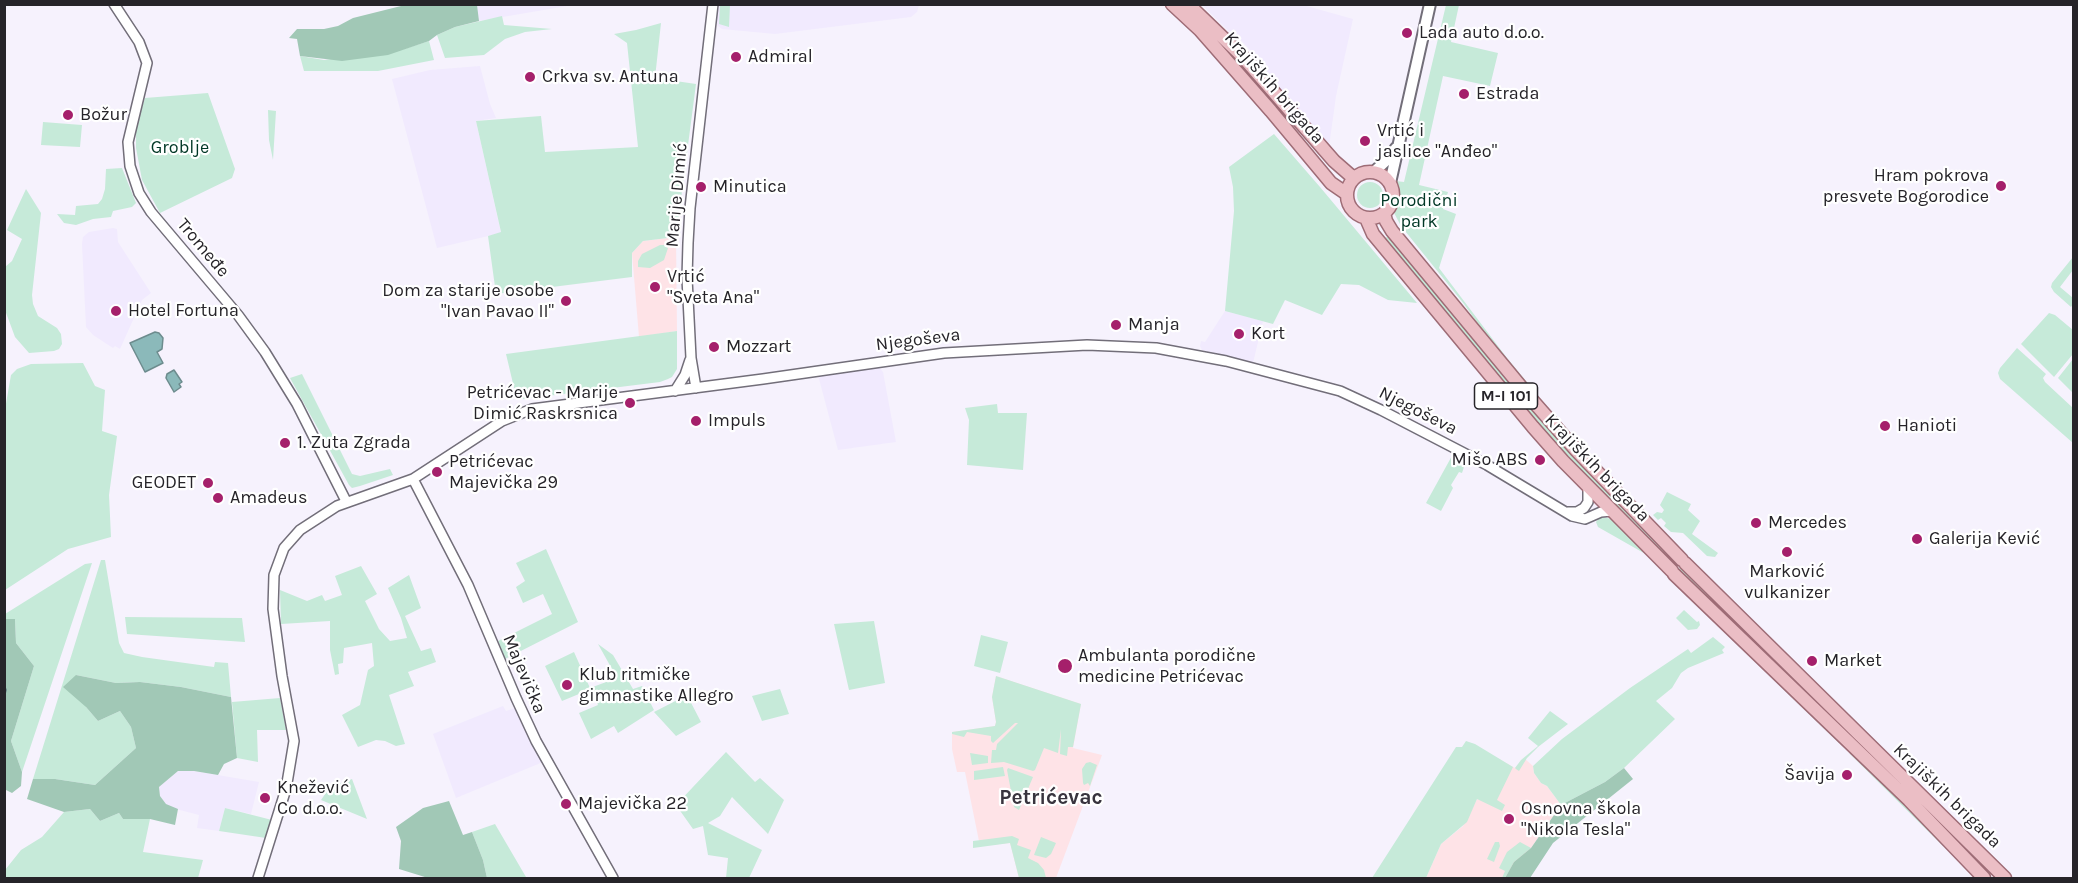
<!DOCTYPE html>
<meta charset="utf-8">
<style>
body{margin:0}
#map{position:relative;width:2078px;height:883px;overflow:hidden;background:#f6f2fd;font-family:Karla,sans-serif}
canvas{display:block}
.frame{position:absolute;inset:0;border:6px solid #262429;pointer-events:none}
</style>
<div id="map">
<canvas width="2078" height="883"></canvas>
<div class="frame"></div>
</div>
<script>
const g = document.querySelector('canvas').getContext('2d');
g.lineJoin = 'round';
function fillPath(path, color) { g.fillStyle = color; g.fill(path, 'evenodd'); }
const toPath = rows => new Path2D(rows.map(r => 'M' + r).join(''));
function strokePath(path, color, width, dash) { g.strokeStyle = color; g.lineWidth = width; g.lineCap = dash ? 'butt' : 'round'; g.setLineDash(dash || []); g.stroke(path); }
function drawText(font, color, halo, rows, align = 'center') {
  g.font = font + ' Karla,sans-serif'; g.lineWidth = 4.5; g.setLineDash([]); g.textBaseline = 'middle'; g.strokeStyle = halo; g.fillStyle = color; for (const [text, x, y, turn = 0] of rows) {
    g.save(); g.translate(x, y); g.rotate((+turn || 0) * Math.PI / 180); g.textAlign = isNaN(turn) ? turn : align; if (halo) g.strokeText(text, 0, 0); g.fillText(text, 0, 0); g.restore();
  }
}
fillPath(toPath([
 [477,5,573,5,479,21],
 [719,5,919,5,917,12,911,17,775,34,722,29,718,26,716,21],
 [1202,5,1303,5,1353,19,1336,96,1329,147,1272,80,1262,63,1240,39,1237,39],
 [480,66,490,104,496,118,476,121,501,233,437,248,392,79,430,70],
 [113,228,117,229,118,242,151,293,142,300,120,349,115,346,113,348,93,335,86,327,82,244,83,237,89,232],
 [1225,311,1263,321,1253,363,1202,350,1200,346,1201,341,1205,342],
 [878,366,883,372,896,442,838,450,818,375],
 [503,706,506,711,515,708,518,710,543,762,456,798,433,734],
 [178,771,194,771,259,782,251,814,225,808,219,831,197,828,199,815,172,808,166,804,160,796,159,787]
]), '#f1eafe');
fillPath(toPath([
 [676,237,677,331,639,337,632,253,643,241],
 [996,676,1081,704,1073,748,1102,755,1056,878,1019,878,1010,843,980,846,965,772,957,772,952,749,952,732,995,726,996,722,992,697],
 [1524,758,1533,766,1534,773,1541,783,1547,786,1561,805,1531,848,1508,872,1505,878,1426,878,1441,844,1463,826,1477,799,1481,800,1499,759,1515,768]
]), '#fee3e7');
fillPath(toPath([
 [720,5,730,5,729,27,719,24],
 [1446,5,1459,5,1451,42,1498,53,1490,86,1443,76,1419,185,1448,192,1443,209,1456,214,1439,268,1507,358,1549,409,1596,462,1654,521,1639,510,1592,462,1492,344,1464,304,1401,226,1393,211,1396,205,1398,195,1396,181,1404,182],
 [502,16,504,25,552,29,525,32,505,39,484,55,445,58,437,35,455,27],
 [661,23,655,78,696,84,676,237,643,241,632,253,632,277,496,294,488,236,501,232,476,121,541,116,545,152,638,147,627,43,614,34,636,30],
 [429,41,434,60,378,71,304,71,300,56,324,60,401,50],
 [208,93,235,169,232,178,160,213,142,180,136,148,136,127,145,98],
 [268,110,276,111,273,160,269,140],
 [43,122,82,125,80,147,41,145],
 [1274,134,1320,187,1417,303,1388,300,1359,285,1341,284,1322,315,1285,300,1273,324,1225,311,1234,211,1233,187,1229,167],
 [122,168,136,203,132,207,113,211,111,217,93,219,76,225,64,223,57,214,75,215,76,206,98,204,102,199,105,189,106,169],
 '1357 195a13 13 0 1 1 26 0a13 13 0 1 1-26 0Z',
 [26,189,41,213,32,295,33,304,38,316,57,328,61,334,62,344,59,349,54,351,29,353,15,337,5,310,5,267,12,261,22,239,7,230],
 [1390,235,1531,407,1597,482,1679,563,1675,567,1574,464,1525,408,1384,239],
 [660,245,664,245,668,248,664,260,650,268,638,267,638,261,642,254],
 [2073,257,2073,270,2060,287,2073,298,2073,304,2071,307,2054,292,2051,287,2052,283],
 [2049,313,2055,315,2073,330,2073,354,2054,377,2021,344],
 [677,331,677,369,672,377,668,379,660,382,523,399,516,396,506,354],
 [2017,348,2046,374,2043,378,2045,382,2073,408,2073,443,2000,379,1998,373,2000,368],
 [2073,359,2073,393,2058,378],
 [83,363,95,386,105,390,102,431,117,436,109,495,111,537,68,549,5,590,4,415,11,375,17,369,31,364],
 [302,374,352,474,360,476,390,469,393,475,360,486,352,488,349,485,290,378],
 [997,404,998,413,1027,413,1023,470,967,465,969,420,965,408],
 [1453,454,1466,461,1462,473,1459,472,1451,485,1453,488,1441,511,1426,503],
 [1667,492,1691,504,1688,510,1700,521,1692,534,1718,553,1715,557,1707,556,1683,533,1671,532,1664,526,1666,523,1661,518,1658,520,1653,515,1657,512,1662,513,1664,510,1660,505],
 [1600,517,1613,519,1649,556,1598,527,1596,522],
 [546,549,578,622,505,659,498,641,552,614,543,594,523,603,516,587,525,581,516,563],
 [101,560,105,560,119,643,124,653,142,657,214,667,215,662,228,663,231,697,181,687,140,682,116,683,76,675,86,707,98,721,120,711,131,727,136,748,95,785,55,779,33,779],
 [92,563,22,772,11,741,34,666,16,643,15,619,5,619,5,614,85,564],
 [361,566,377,594,365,601,379,629,390,641,407,638,401,618,388,588,409,575,421,608,405,616,421,651,431,648,436,662,408,672,414,686,389,695,405,744,396,746,385,741,376,740,358,747,342,715,360,705,368,670,374,666,372,643,344,648,343,663,338,664,339,674,335,675,330,650,330,621,281,624,280,590,307,601,322,595,325,601,342,595,335,576],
 [1682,566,1998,878,1995,878,1678,570],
 [1689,596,1840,741,1839,743,1718,626],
 [1684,610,1697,622,1699,621,1700,625,1697,629,1688,630,1676,618],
 [125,617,242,618,245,642,127,634],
 [874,621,885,683,849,690,834,624],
 [981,635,1008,642,1000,673,974,666],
 [1713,637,1725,647,1722,650,1724,653,1688,668,1681,673,1672,688,1656,701,1675,719,1624,768,1605,782,1561,805,1547,786,1541,783,1534,773,1533,766,1562,739,1630,688,1688,649,1691,653],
 [598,644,613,655,633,689,642,686,654,710,618,733,614,726,591,739,579,713,598,705,591,689,562,701,545,666,574,652,590,688,617,678],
 [996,676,1081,704,1073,747,1068,747,1067,756,1060,754,1061,729,1058,753,1044,748,1035,770,1033,771,1004,762,991,763,992,750,996,750,997,744,1018,723,1015,723,993,743,991,741,991,736,967,732,964,737,952,734,952,732,995,726,996,722,992,697],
 [780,689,789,714,762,721,752,696],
 [687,695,701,722,676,736,654,712],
 [280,698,286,730,257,730,258,762,237,758,232,702],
 [1550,711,1568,724,1538,747,1527,758,1519,771,1516,769,1515,768,1521,760,1538,746,1528,738],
 [1466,741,1475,744,1513,767,1497,800,1505,805,1502,811,1477,799,1467,822,1441,844,1426,878,1372,878,1456,747,1462,747],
 [1846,746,1933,829,1945,845,1943,846,1850,754],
 [726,752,755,782,760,778,784,800,768,834,732,797,720,816,708,823,762,850,749,878,726,878,728,858,708,855,703,826,693,829,676,805],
 [970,753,988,756,988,763,972,765],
 [1090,762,1097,765,1090,786,1088,783,1084,785,1083,783,1082,769,1086,763],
 [1003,767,1005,776,974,780,974,771],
 [1008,768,1033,777,1019,810,1014,807,1007,770],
 [352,779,367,819,321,800,330,787],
 [225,808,272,820,266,838,219,831],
 [90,809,100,821,119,813,123,819,150,819,143,852,203,860,198,878,5,878,5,870,21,850,42,837,64,812],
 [495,824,526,877,526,878,487,878,483,860,472,832],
 [1012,836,1019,839,1017,845,1031,850,1028,858,1038,863,1044,870,1046,878,1019,878,1010,843,973,848,973,841],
 [1041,837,1056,843,1051,854,1046,858,1034,855],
 [1495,842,1499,842,1500,846,1494,862,1487,859],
 [1520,842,1531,848,1514,862,1505,878,1502,878,1505,871,1499,868,1507,852]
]), '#c6ead9');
fillPath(toPath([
 [409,4,477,5,479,21,455,27,437,35,429,41,388,55,342,61,300,56,297,39,289,38,297,29,324,29,338,26,353,18],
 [5,619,15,619,16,643,34,666,11,741,22,772,21,786,12,793,4,789],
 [76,675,116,683,140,682,181,687,231,697,237,758,224,764,218,775,194,771,178,771,159,787,160,796,166,804,178,809,175,825,150,819,123,819,119,813,100,821,90,809,64,812,27,799,33,779,55,779,95,785,136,748,131,727,120,711,98,721,86,707,63,687],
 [1624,768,1633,779,1553,843,1530,878,1505,878,1514,862,1531,848,1561,805,1605,782],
 [449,801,463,835,472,832,483,860,487,878,428,878,399,869,401,841,396,827,423,808]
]), '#a1c8b6');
const water = toPath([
 [155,332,159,333,163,338,162,349,157,352,163,363,145,372,130,343,155,332],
 [174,370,182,382,179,384,181,387,174,392,166,378,167,374,174,370]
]);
fillPath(water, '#8bb9ba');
strokePath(water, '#6d8c8e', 1.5);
strokePath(toPath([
 [4,686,6,690,4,696]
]), '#6d8c8e', 2);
const tertiary = toPath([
 [114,4,139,42,147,63,128,142,130,166,139,193,151,212,238,315,265,352,297,404,346,501],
 [696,388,691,358,687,278,688,243,690,208,713,4],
 [675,391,685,375,690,360],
 [413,479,468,585,516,698,536,741,613,878],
 [1568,512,1577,512,1584,508,1588,502,1588,487],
 [258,878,286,789,294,741,282,676,273,609,274,575,284,548,300,530,337,506,413,479,502,421,532,409,763,379,944,353,1087,345,1156,348,1226,361,1340,391,1381,410,1487,465,1572,516,1585,519,1601,512,1612,511]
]);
const secondary = toPath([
 [1374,172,1391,156,1396,148],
 [1390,183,1430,4]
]);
const primary = toPath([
 [1172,4,1200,30,1271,111,1331,183,1347,194],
 [1188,4,1244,58,1334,161,1350,175,1355,177],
 '1347 195a23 23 0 1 1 46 0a23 23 0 1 1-46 0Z',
 [1384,213,1386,221,1392,231,1532,400,1576,450,1682,560],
 [1366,218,1373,234,1533,427,1563,461,1672,571],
 [1685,563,2005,878],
 [1674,574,1909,800,1984,878]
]);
strokePath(tertiary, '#726e79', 12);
strokePath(secondary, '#726e79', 14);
strokePath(primary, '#9e6c76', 15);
strokePath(tertiary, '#fff', 9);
strokePath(secondary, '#fff', 10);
strokePath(primary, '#ebbec5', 12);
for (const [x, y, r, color] of [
 [1407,33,6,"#a5206b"],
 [736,57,6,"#a5206b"],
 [530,77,6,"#a5206b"],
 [1464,94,6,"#a5206b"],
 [68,115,6,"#a5206b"],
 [1365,141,6,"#a5206b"],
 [2001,186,6,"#a5206b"],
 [701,187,6,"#a5206b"],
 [655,287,6,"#a5206b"],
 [566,301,6,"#a5206b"],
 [116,311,6,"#a5206b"],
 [1116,325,6,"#a5206b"],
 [1239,334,6,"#a5206b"],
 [714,347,6,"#a5206b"],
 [630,403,6,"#a5206b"],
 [696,421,6,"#a5206b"],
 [1885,426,6,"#a5206b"],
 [285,443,6,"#a5206b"],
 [1540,460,6,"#a5206b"],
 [437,472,6,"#a5206b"],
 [208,483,6,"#a5206b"],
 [218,498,6,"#a5206b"],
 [1756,523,6,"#a5206b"],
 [1917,539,6,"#a5206b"],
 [1787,552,6,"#a5206b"],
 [1812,661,6,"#a5206b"],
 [1065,666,8,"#a5206b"],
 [567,685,6,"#a5206b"],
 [1847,775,6,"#a5206b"],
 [265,798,6,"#a5206b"],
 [566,804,6,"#a5206b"],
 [1509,819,6,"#a5206b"]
]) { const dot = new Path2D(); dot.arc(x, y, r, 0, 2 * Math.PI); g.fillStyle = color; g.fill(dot); strokePath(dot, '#fff', 2); }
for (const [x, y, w] of [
 [1506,396,63]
]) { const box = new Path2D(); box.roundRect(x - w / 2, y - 13, w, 26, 4.5); g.fillStyle = '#fff'; g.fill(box); strokePath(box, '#262429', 1.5); }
drawText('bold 16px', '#262429', null, [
 ["M-I 101",1506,396]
]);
drawText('18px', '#262429', '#fff', [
 ["Lada auto d.o.o.",1419,33],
 ["Admiral",748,57],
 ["Crkva sv. Antuna",542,77],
 ["Estrada",1476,94],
 ["Božur",80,115],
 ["Vrtić i",1377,131],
 ["jaslice \"Anđeo\"",1377,152],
 ["Hram pokrova",1989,176,"right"],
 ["presvete Bogorodice",1989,197,"right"],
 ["Minutica",713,187],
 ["Vrtić",667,277],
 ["\"Sveta Ana\"",667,298],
 ["Dom za starije osobe",554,291,"right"],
 ["\"Ivan Pavao II\"",554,312,"right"],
 ["Hotel Fortuna",128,311],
 ["Manja",1128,325],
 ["Kort",1251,334],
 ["Mozzart",726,347],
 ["Petrićevac - Marije",618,393,"right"],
 ["Dimić Raskrsnica",618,414,"right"],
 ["Impuls",708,421],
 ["Hanioti",1897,426],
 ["1. Zuta Zgrada",297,443],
 ["Mišo ABS",1528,460,"right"],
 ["Petrićevac",449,462],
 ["Majevička 29",449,483],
 ["GEODET",196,483,"right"],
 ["Amadeus",230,498],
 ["Mercedes",1768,523],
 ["Galerija Kević",1929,539],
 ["Marković",1787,572,"center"],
 ["vulkanizer",1787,593,"center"],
 ["Ambulanta porodične",1078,656],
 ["medicine Petrićevac",1078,677],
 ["Market",1824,661],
 ["Klub ritmičke",579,675],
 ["gimnastike Allegro",579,696],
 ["Šavija",1835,775,"right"],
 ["Knežević",277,788],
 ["Co d.o.o.",277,809],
 ["Majevička 22",578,804],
 ["Osnovna škola",1521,809],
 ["\"Nikola Tesla\"",1521,830]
], 'left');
drawText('18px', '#262429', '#fff', [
 ["Krajiških brigada",1274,88,49],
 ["Marije Dimić",677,195,-85],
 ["Tromeđe",203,248,50],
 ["Njegoševa",918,340,-7],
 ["Njegoševa",1418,411,27],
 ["Krajiških brigada",1597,468,46],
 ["Majevička",524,674,67],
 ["Krajiških brigada",1947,796,44]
]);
drawText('18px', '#003725', '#fff', [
 ["Groblje",180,148],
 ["Porodični",1419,201],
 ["park",1419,222]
]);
drawText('bold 21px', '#38343e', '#fff', [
 ["Petrićevac",1051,798]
]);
</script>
